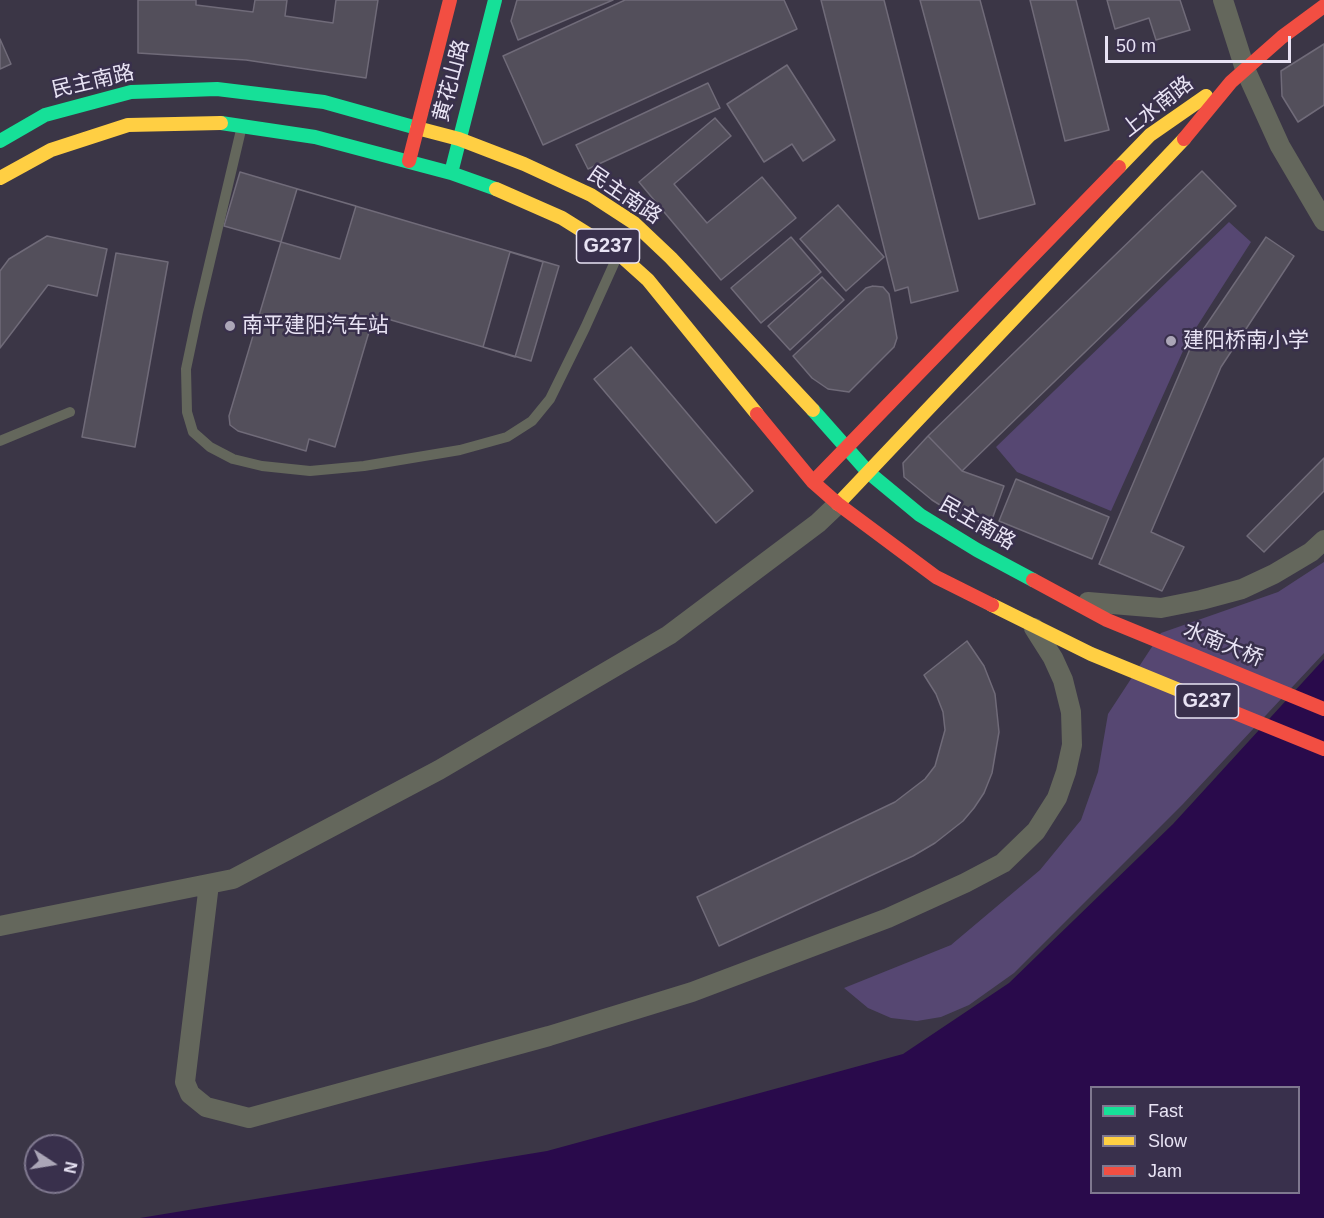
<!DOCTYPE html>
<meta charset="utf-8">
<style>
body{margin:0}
#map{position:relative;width:1324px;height:1218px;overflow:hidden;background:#3b3646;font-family:Arial,sans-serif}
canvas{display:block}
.legend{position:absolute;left:1090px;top:1086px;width:210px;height:108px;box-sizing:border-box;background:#39304c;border:2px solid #7f788f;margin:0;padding:8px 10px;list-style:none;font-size:18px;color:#e8e3f4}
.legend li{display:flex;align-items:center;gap:12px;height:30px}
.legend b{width:30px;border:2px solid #7f788f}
.north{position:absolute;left:24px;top:1134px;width:60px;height:60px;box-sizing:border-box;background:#39304c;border:2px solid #7f788f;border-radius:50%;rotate:102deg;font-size:16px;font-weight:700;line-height:24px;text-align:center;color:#e8e3f4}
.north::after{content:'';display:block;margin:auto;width:21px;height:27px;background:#aba6b7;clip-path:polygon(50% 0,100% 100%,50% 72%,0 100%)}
.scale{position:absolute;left:1105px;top:36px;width:186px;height:27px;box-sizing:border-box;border:3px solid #e8e3f4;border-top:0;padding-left:8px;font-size:18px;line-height:21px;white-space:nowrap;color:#e8e3f4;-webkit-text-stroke:4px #39304c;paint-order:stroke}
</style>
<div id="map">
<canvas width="1324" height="1218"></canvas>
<ul class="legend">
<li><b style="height:8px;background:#16e098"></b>Fast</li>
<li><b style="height:8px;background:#ffcf43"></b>Slow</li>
<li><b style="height:8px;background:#f24e42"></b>Jam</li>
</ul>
<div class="north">N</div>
<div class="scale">50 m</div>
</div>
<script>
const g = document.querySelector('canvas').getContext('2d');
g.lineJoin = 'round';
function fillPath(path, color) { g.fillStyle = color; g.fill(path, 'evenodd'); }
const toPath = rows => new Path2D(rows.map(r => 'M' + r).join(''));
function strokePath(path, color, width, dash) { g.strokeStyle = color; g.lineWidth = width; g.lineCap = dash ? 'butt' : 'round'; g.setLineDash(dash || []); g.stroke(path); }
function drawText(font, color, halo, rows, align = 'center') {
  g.font = font + ' Arial,"Noto Sans SC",sans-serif'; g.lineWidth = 5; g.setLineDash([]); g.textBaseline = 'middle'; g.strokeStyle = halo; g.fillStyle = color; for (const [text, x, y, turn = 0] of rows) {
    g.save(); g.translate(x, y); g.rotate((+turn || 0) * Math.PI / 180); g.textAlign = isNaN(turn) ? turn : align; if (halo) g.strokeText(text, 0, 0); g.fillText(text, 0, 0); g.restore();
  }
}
fillPath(toPath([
 [1229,222,1251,242,1187,342,1111,511,1017,472,996,447],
 [1324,562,1324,653,1183,804,1014,973,969,1005,941,1017,917,1021,891,1018,868,1008,844,988,951,945,1040,870,1081,820,1098,772,1108,714,1161,633,1278,592]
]), '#564772');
fillPath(toPath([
 [1324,659,1324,1218,140,1218,547,1151,903,1054,1009,983,1173,824],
 [1092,1088,1298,1088,1298,1192,1092,1192]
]), '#290a4b');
const building = toPath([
 [138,0,196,0,196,5,253,12,255,0,287,0,285,16,333,23,336,0,378,0,366,78,246,60,138,53,138,0],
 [517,0,613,0,518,40,511,21,517,0],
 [625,0,784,0,797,29,543,145,503,56,625,0],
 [821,0,884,0,958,291,911,303,908,287,895,291,821,0],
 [920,0,980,0,1035,204,979,219,920,0],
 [1030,0,1076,0,1109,130,1065,141,1030,0],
 [1107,0,1180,0,1190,30,1156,40,1149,18,1115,29,1107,0],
 [0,39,11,64,0,69,0,39],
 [1324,44,1324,105,1298,122,1282,96,1281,71,1324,44],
 [787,65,835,140,803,161,792,144,764,162,727,104,787,65],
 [708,83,720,108,588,169,576,145,708,83],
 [715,118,731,136,674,184,707,223,762,177,796,218,721,280,639,182,715,118],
 [1202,171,1236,206,962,471,928,436,1202,171],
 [240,172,559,266,531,361,374,315,335,447,309,439,306,451,238,431,230,425,229,416,281,242,224,226,240,172],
 [297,189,356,206,340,259,281,242,297,189],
 [838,205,884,257,846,291,800,239,838,205],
 [47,236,107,249,97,296,48,285,0,348,0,271,9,259,47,236],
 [791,237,821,272,761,323,731,288,791,237],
 [1266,237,1294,256,1221,367,1151,532,1184,547,1162,591,1099,564,1190,349,1266,237],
 [510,252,543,262,515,357,483,347,510,252],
 [116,253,168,262,135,447,82,437,116,253],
 [822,277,844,300,790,350,768,326,822,277],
 [873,286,883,287,889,294,897,338,894,347,849,392,828,389,812,378,793,356,866,288,873,286],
 [631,347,753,491,716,523,594,379,631,347],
 [928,436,962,471,1004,486,990,525,948,510,932,500,904,477,903,463,928,436],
 [1324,458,1324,491,1264,552,1247,536,1324,458],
 [1016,479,1109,517,1092,559,999,521,1016,479],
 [967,641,984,666,995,694,999,732,992,773,984,793,974,808,963,821,935,843,913,856,719,946,697,897,895,802,925,779,935,766,945,730,943,712,936,694,924,675,967,641]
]);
fillPath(building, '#534f5b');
strokePath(building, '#706b79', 1.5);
strokePath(toPath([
 [241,130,198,312,186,369,187,412,193,432,210,447,233,459,262,466,310,471,364,466,460,450,507,437,532,421,550,399,585,328,617,257],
 [0,441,70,412]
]), '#64675c', 10);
strokePath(toPath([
 [1223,0,1245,69,1280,146,1324,221],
 [1088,602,1161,608,1201,600,1242,589,1274,574,1311,552,1324,540],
 [209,884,185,1082,190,1094,206,1107,249,1118,549,1036,692,992,888,918,965,883,1003,863,1036,831,1057,798,1066,772,1072,745,1071,712,1063,680,1053,658,1034,628],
 [0,926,233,879,439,770,669,635,818,523,838,504]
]), '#64675c', 20);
strokePath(toPath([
 [221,123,315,137,451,173,496,189],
 [0,141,45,115,131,92,217,89,324,102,417,128],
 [451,173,495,0],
 [813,410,868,472,920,515,977,550,1033,580]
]), '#16e098', 14);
strokePath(toPath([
 [417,128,459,139,524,164,591,195,634,223,671,258,813,410],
 [1119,167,1150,135,1206,96],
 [0,178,51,150,128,125,221,123],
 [496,189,562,218,618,253,648,280,757,414],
 [838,504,1184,139],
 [992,605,1091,654,1201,699]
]), '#ffcf43', 14);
strokePath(toPath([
 [1184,139,1231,82,1282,37,1324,6],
 [409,161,450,0],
 [757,414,813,482,838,504,936,577,992,605],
 [813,482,1119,167],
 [1033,580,1107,620,1324,709],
 [1201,699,1324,749]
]), '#f24e42', 14);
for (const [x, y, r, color] of [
 [230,326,6,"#aba6b7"],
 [1171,341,6,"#aba6b7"]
]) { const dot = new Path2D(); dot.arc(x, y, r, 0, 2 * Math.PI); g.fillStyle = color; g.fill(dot); strokePath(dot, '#39304c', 2); }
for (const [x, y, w] of [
 [608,246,63],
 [1207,701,63]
]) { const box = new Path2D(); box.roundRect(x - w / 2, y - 17, w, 34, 4.5); g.fillStyle = '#39304c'; g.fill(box); strokePath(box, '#e8e3f4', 1.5); }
drawText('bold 20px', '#e8e3f4', null, [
 ["G237",608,246],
 ["G237",1207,701]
]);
drawText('21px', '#e8e3f4', '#39304c', [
 ["黄花山路",452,81,-75],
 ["民主南路",93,82,-13],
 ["上水南路",1158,107,-38],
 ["民主南路",624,196,34],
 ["民主南路",977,524,30],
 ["水南大桥",1223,645,22]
]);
drawText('21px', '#e8e3f4', '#39304c', [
 ["南平建阳汽车站",242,326],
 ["建阳桥南小学",1183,341]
], 'left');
</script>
